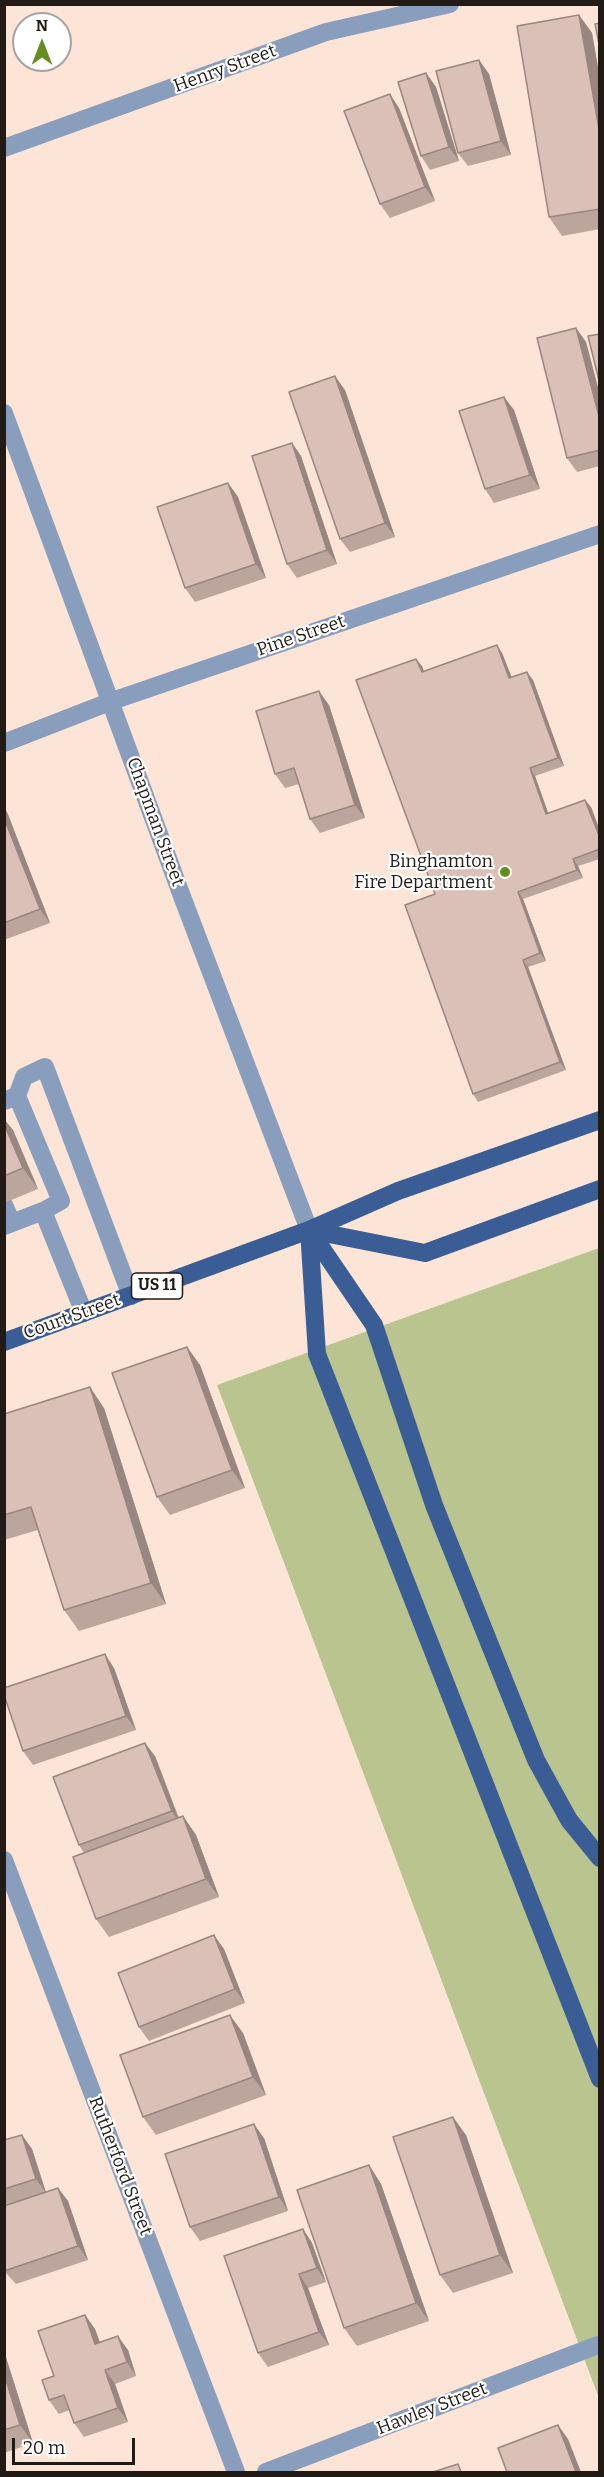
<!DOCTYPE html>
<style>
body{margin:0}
#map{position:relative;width:604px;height:2477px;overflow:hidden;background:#fce5d6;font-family:Bitter,serif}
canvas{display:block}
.frame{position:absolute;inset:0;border:6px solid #221a14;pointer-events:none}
.north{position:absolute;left:12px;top:12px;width:60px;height:60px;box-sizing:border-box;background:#fff;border:2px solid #a7a3a1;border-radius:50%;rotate:0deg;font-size:16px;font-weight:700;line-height:24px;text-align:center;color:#221a14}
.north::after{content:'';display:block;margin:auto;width:21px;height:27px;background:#638e20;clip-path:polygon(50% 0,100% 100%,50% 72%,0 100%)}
.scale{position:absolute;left:12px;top:2438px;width:123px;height:27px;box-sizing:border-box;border:3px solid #221a14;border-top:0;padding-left:8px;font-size:18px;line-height:21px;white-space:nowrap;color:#221a14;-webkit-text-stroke:4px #fff;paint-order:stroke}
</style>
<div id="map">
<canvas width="604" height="2477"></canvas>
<div class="frame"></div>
<div class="north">N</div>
<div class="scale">20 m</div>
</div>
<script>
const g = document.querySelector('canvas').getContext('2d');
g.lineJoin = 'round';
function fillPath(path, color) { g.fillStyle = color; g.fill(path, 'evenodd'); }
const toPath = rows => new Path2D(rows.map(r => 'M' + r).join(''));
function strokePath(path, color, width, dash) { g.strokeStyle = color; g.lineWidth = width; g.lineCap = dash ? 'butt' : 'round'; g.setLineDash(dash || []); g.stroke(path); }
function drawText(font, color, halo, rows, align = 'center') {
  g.font = font + ' Bitter,serif'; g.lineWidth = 4.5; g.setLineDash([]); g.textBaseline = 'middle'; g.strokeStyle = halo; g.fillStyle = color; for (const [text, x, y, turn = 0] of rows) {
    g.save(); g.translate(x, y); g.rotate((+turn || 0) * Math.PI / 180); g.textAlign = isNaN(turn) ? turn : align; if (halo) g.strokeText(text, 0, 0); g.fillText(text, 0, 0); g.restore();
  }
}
fillPath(toPath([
 [599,1248,599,2398,217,1385]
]), '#b9c48f');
strokePath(toPath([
 [4,148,326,32,450,4],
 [4,413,183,899,309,1230],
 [4,743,112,701,600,534],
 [17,1096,24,1077,45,1067,131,1296],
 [4,1101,17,1096,61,1201,43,1211,84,1313],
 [4,1205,12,1223],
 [4,1226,43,1211],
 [4,1860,236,2472],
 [266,2472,598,2345]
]), '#899ebd', 18);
strokePath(toPath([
 [309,1230,317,1354,600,2079],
 [309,1230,425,1253,600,1189],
 [310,1231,374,1325,434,1505,536,1760,569,1820,600,1858],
 [4,1342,309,1230,398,1191,600,1120]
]), '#395d94', 18);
fillPath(toPath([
 [579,15,592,33,600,79,600,229,562,236,549,217],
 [479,60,489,74,511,155,468,166,458,153],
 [426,73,436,87,459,161,430,170,421,156],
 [399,108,435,201,390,218,380,204],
 [576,328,586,342,600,395,600,466,577,472,567,458],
 [345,390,395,537,350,552,340,539],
 [504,397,514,410,540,489,494,503,485,489],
 [292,443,301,456,337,564,297,578,287,564],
 [228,483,238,497,266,578,195,602,185,588],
 [502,653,512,678,533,680,564,766,535,776,548,813,591,807,600,831,600,859,578,866,583,878,523,899,546,961,528,967,566,1070,478,1102,473,1094,435,894,422,666,424,672],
 [329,705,365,818,320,833,310,819,299,784,285,788,275,774],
 [4,809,7,812,50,923,4,940],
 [4,1119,13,1130,38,1189,4,1203],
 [187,1347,200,1365,245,1488,170,1515,157,1497],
 [104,1408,166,1604,79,1631,64,1610,38,1530,4,1540,4,1414],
 [114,1668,136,1730,33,1765,23,1751],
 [155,1756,179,1818,183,1816,196,1835,219,1897,109,1937,96,1919,84,1853,79,1845],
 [224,1949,245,2003,149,2041,139,2027],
 [243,2033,266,2095,156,2135,143,2117],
 [22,2135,32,2149,46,2192,58,2188,68,2201,88,2260,16,2284,4,2271,4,2140],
 [466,2135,513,2273,453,2293,440,2275],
 [264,2138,288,2211,200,2241,190,2227],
 [369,2165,381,2184,429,2321,357,2346,344,2328],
 [303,2229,312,2243,326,2282,308,2288,329,2345,268,2367,258,2353],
 [85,2315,95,2329,100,2342,128,2350,136,2376,115,2384,128,2422,84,2437,74,2423,70,2410,59,2414,49,2400],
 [4,2351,33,2443,4,2453]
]), '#bba59d');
fillPath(toPath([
 [579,15,592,33,600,79,600,135],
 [479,60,489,74,511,155,501,141],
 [426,73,436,87,459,161,449,147],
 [390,94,399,108,435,201,425,187],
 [576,328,586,342,600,395,600,420],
 [335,376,345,390,395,537,385,523],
 [504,397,514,410,540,489,530,475],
 [292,443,301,456,337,564,327,550],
 [228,483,238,497,266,578,256,564],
 [497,645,502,653,515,686,509,678],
 [416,659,422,666,427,680,422,672],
 [527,672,533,680,564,766,558,758],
 [319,691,329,705,365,818,355,805],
 [530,768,535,776,551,821,546,814],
 [585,800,591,807,600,831,600,838],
 [4,809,7,812,50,923,40,909,4,818],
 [573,859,578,866,583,878,577,870],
 [518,892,523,899,546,961,540,953],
 [523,960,528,967,566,1070,560,1062],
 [4,1119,13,1130,38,1189,23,1168,4,1124],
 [187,1347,200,1365,245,1488,232,1470],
 [90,1387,104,1408,166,1604,151,1583],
 [105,1654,114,1668,136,1730,126,1716],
 [145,1743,155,1756,181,1825,172,1811],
 [183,1816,196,1835,219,1897,206,1879],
 [214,1935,224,1949,245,2003,235,1989],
 [230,2015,243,2033,266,2095,253,2077],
 [453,2117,466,2135,513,2273,500,2255],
 [254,2124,264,2138,288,2211,279,2197],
 [22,2135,32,2149,46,2193,36,2179],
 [369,2165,381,2184,429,2321,416,2303],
 [58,2188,68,2201,88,2260,78,2246],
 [303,2229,312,2243,326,2282,317,2268],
 [299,2274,308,2288,329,2345,319,2332],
 [85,2315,95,2329,105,2358,95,2344],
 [118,2336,128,2350,136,2376,127,2362],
 [4,2351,33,2443,20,2425,4,2374],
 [105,2370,115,2384,128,2422,118,2408],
 [558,2425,568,2439,581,2472,576,2472]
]), '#998680');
const building = toPath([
 [579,15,600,135,600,209,549,217,517,26,579,15],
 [600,23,600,49,595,24,600,23],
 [479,60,501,141,458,153,436,71,479,60],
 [426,73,449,147,421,156,398,82,426,73],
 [390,94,425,187,380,204,344,111,390,94],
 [576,328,600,420,600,450,567,458,537,338,576,328],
 [600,334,600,385,588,336,600,334],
 [335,376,385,523,340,539,289,392,335,376],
 [504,397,530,475,485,489,459,411,504,397],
 [292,443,327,550,287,564,252,456,292,443],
 [228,483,256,564,185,588,157,507,228,483],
 [497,645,509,678,527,672,558,758,530,768,546,814,585,800,600,838,600,849,573,859,577,870,518,892,540,953,523,960,560,1062,473,1094,405,905,435,894,356,680,416,659,422,672,497,645],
 [319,691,355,805,310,819,294,768,275,774,256,711,319,691],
 [4,818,40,909,4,923,4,818],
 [4,1124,23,1168,4,1176,4,1124],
 [187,1347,232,1470,157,1497,112,1373,187,1347],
 [90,1387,151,1583,64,1610,31,1507,4,1515,4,1414,90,1387],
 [105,1654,126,1716,23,1751,4,1695,4,1688,105,1654],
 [145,1743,172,1811,79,1845,53,1777,145,1743],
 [183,1816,206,1879,96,1919,73,1857,183,1816],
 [214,1935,235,1989,139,2027,118,1973,214,1935],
 [230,2015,253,2077,143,2117,120,2055,230,2015],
 [453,2117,500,2255,440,2275,393,2137,453,2117],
 [254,2124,279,2197,190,2227,165,2154,254,2124],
 [22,2135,36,2179,4,2189,4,2140,22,2135],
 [369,2165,416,2303,344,2328,297,2190,369,2165],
 [58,2188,78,2246,7,2270,4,2268,4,2206,58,2188],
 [303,2229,317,2268,299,2274,319,2332,258,2353,224,2256,303,2229],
 [85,2315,95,2344,118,2336,127,2362,105,2370,118,2408,74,2423,64,2395,49,2400,42,2380,54,2376,38,2331,85,2315],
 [4,2374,20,2425,4,2430,4,2374],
 [558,2425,576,2472,507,2472,498,2448,558,2425],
 [458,2464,461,2472,433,2472,458,2464]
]);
fillPath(building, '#dac0b7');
strokePath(building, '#998680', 1.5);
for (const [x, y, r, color] of [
 [505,872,6,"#638e20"]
]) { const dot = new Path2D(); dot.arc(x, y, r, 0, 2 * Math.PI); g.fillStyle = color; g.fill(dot); strokePath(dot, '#fff', 2); }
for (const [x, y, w] of [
 [157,1286,51]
]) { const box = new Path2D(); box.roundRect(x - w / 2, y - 13, w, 26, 4.5); g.fillStyle = '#fff'; g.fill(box); strokePath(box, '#221a14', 1.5); }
drawText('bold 16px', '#221a14', null, [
 ["US 11",157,1286]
]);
drawText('18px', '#221a14', '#fff', [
 ["Henry Street",225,69,-20],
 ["Pine Street",301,636,-19],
 ["Chapman Street",155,822,70],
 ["Court Street",72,1317,-20],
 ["Rutherford Street",120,2166,69],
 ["Hawley Street",432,2409,-21]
]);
drawText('18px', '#221a14', '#fff', [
 ["Binghamton",493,862],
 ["Fire Department",493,883]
], 'right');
</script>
